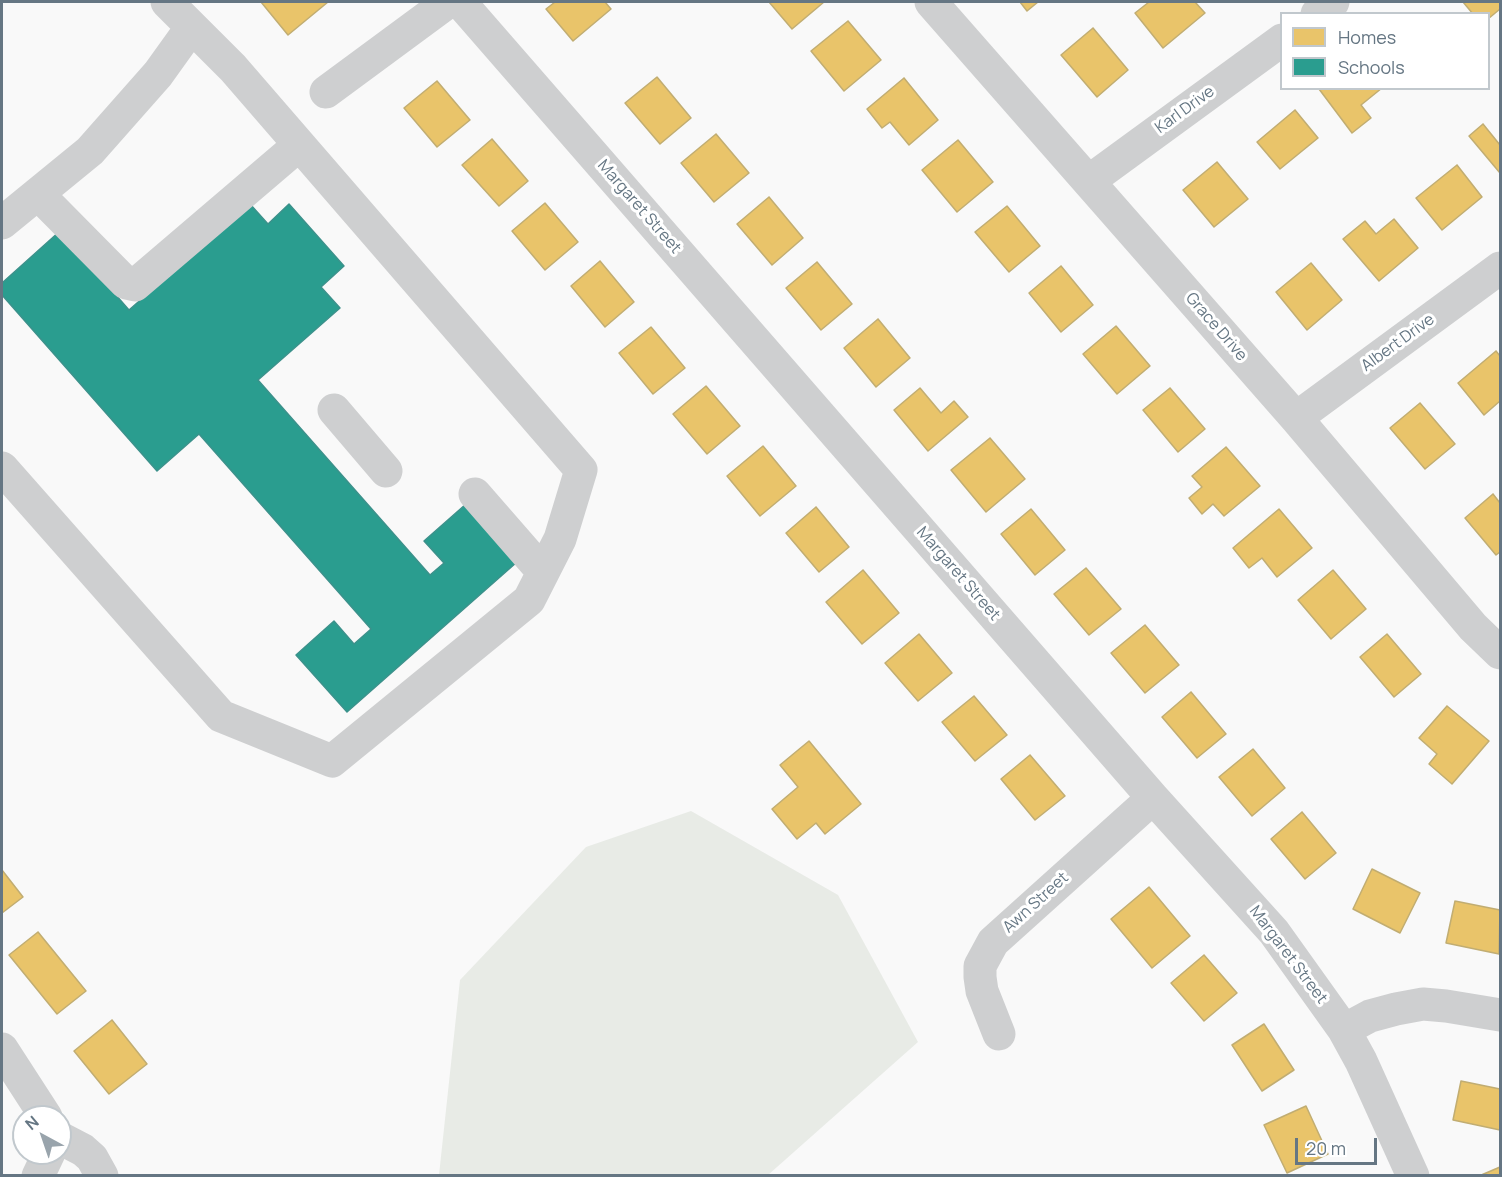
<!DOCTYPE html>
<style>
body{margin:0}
#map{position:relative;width:1502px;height:1177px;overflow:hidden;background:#f9f9f9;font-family:Manrope,sans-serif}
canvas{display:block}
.frame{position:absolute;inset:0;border:3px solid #657683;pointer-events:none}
.legend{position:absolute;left:1280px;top:12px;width:210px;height:78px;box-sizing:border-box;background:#fff;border:2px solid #c1c8cd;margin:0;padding:8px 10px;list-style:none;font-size:18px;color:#657683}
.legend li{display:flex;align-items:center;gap:12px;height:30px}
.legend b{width:30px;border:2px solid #c1c8cd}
.north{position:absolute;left:12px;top:1105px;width:60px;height:60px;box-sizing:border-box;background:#fff;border:2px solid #c1c8cd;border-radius:50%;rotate:320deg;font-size:16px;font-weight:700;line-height:24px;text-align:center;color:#657683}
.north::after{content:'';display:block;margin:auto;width:21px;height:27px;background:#99a4ac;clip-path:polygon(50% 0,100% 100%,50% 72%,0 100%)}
.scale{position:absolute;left:1295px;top:1138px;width:82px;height:27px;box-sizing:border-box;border:3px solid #657683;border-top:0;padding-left:8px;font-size:18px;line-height:21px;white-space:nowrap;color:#657683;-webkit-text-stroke:4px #fff;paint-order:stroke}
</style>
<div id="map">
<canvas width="1502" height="1177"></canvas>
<div class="frame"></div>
<ul class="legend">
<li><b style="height:16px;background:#e9c46a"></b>Homes</li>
<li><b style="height:16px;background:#2a9d8f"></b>Schools</li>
</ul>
<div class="north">N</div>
<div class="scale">20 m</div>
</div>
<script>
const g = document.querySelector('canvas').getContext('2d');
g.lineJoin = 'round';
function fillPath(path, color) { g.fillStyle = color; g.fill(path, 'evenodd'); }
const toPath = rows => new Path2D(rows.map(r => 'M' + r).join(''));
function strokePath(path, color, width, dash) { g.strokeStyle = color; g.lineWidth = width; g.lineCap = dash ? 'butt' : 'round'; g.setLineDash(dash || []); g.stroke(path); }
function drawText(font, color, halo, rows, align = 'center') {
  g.font = font + ' Manrope,sans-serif'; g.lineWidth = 6; g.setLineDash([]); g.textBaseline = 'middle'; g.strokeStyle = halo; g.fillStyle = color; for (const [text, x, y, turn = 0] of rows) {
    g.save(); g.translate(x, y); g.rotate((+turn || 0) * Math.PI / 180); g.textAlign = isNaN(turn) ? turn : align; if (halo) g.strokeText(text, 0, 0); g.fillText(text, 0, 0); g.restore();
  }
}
fillPath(toPath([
 [691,811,838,895,918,1042,768,1175,439,1175,460,980,586,847]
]), '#e8ebe6');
const homes = toPath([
 [261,2,328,2,288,35,261,2],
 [555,2,605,2,611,9,573,41,546,9,555,2],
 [769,2,824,2,792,29,769,2],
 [1020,2,1038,2,1027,11,1020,2],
 [1149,2,1195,2,1205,13,1163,48,1135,13,1149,2],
 [1463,2,1500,2,1500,9,1488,19,1488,14,1473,14,1463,2],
 [848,21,881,60,844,91,811,51,848,21],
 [1093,28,1128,70,1097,97,1061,55,1093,28],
 [657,77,691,118,660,144,625,103,657,77],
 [904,78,938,120,909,145,890,122,882,128,867,109,904,78],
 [437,81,470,120,437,147,404,108,437,81],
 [1382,88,1361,105,1371,118,1352,133,1319,89,1382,88],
 [1295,110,1318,138,1280,169,1257,142,1295,110],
 [1483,124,1500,145,1500,173,1469,136,1483,124],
 [716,134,749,173,714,202,681,163,716,134],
 [492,139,528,181,499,206,462,165,492,139],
 [958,140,993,182,957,212,922,170,958,140],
 [1217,162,1248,199,1214,227,1183,190,1217,162],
 [1457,165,1482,197,1442,230,1416,198,1457,165],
 [769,197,803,238,772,265,737,224,769,197],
 [545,203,578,242,545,270,512,231,545,203],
 [1007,206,1040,246,1009,272,975,232,1007,206],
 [1394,219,1418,248,1379,281,1343,239,1365,221,1376,234,1394,219],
 [600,261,634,302,605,327,571,286,600,261],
 [817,262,852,304,821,330,786,288,817,262],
 [1311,263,1342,300,1307,330,1276,292,1311,263],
 [1061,266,1093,305,1061,332,1029,293,1061,266],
 [878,319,910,358,876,387,844,348,878,319],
 [1116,326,1150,366,1117,394,1083,354,1116,326],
 [651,327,685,368,653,394,619,353,651,327],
 [1496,351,1500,356,1500,401,1484,415,1458,383,1496,351],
 [706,386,740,426,707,454,673,414,706,386],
 [920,388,941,413,954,401,968,417,928,451,894,410,920,388],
 [1170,388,1205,429,1178,452,1143,410,1170,388],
 [1420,403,1455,444,1425,469,1390,428,1420,403],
 [990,438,1025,479,986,512,951,470,990,438],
 [763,446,796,486,760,516,727,476,763,446],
 [1226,447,1260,486,1224,516,1213,504,1202,514,1189,498,1202,487,1192,476,1226,447],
 [1493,494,1500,503,1500,552,1496,555,1465,518,1493,494],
 [816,507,849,547,819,572,786,533,816,507],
 [1031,509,1065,550,1035,575,1001,534,1031,509],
 [1279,509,1312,548,1277,577,1262,558,1249,568,1233,548,1279,509],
 [1086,568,1121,609,1089,635,1054,594,1086,568],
 [863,570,899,613,862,644,826,602,863,570],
 [1333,570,1366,609,1331,639,1298,600,1333,570],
 [1145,625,1179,665,1145,693,1111,653,1145,625],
 [919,634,952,673,918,701,885,663,919,634],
 [1387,634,1421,674,1394,697,1360,657,1387,634],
 [1191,692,1226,734,1197,758,1162,717,1191,692],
 [974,696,1007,735,975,761,942,722,974,696],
 [1447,706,1489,741,1452,784,1429,764,1437,754,1419,738,1447,706],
 [809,741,861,804,825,834,816,823,797,839,772,809,798,787,780,765,809,741],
 [1253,749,1285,788,1252,816,1219,777,1253,749],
 [1030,755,1065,796,1035,820,1001,779,1030,755],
 [1302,812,1336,853,1305,879,1271,839,1302,812],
 [1372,869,1420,893,1400,933,1353,909,1372,869],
 [2,870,23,897,2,913,2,870],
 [1149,887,1190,936,1152,968,1111,919,1149,887],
 [1455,901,1500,910,1499,954,1446,943,1455,901],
 [38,932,86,991,57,1014,9,955,38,932],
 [1204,955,1237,993,1204,1021,1171,983,1204,955],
 [112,1020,147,1064,109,1094,74,1051,112,1020],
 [1264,1024,1294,1070,1262,1091,1232,1045,1264,1024],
 [1461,1081,1500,1089,1500,1130,1453,1120,1461,1081],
 [1306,1106,1328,1154,1287,1173,1264,1125,1306,1106],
 [1500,1167,1500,1176,1479,1176,1500,1167]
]);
fillPath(homes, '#e9c46a');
strokePath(homes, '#c1ad72', 1.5);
const schools = toPath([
 [250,204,268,224,289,204,344,266,321,287,340,308,258,380,430,575,444,563,424,541,466,504,517,562,347,712,296,655,334,621,354,644,371,629,199,434,157,471,2,295,2,283,60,231,129,310,250,204]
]);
fillPath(schools, '#2a9d8f');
strokePath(schools, '#3c918b', 1.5);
strokePath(toPath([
 [460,2,1153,798,1274,932,1344,1030,1361,1061,1413,1176],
 [931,2,1296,418,1473,627,1500,653],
 [1317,14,1333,2],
 [326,92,448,2],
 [1089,181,1282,40],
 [38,194,126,283,135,285,299,145],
 [2,223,90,151,158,74,191,28],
 [334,410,386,471],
 [1296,418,1500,268],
 [2,468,221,716,332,761,529,600,560,539,581,470,233,68,167,2],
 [475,494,543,572],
 [1344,1030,1370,1016,1396,1009,1423,1004,1446,1006,1500,1015],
 [999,1034,982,991,980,977,980,966,993,942,1153,798],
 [2,1049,46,1117],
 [60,1138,83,1150,92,1158,102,1176],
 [38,1176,49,1153]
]), '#cecfd0', 33);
drawText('16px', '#657683', '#fff', [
 ["Karl Drive",1185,110,-36],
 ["Margaret Street",639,207,49],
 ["Grace Drive",1216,327,49],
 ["Albert Drive",1398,343,-36],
 ["Margaret Street",958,574,49],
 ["Awn Street",1036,903,-42],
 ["Margaret Street",1288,955,53]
]);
</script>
